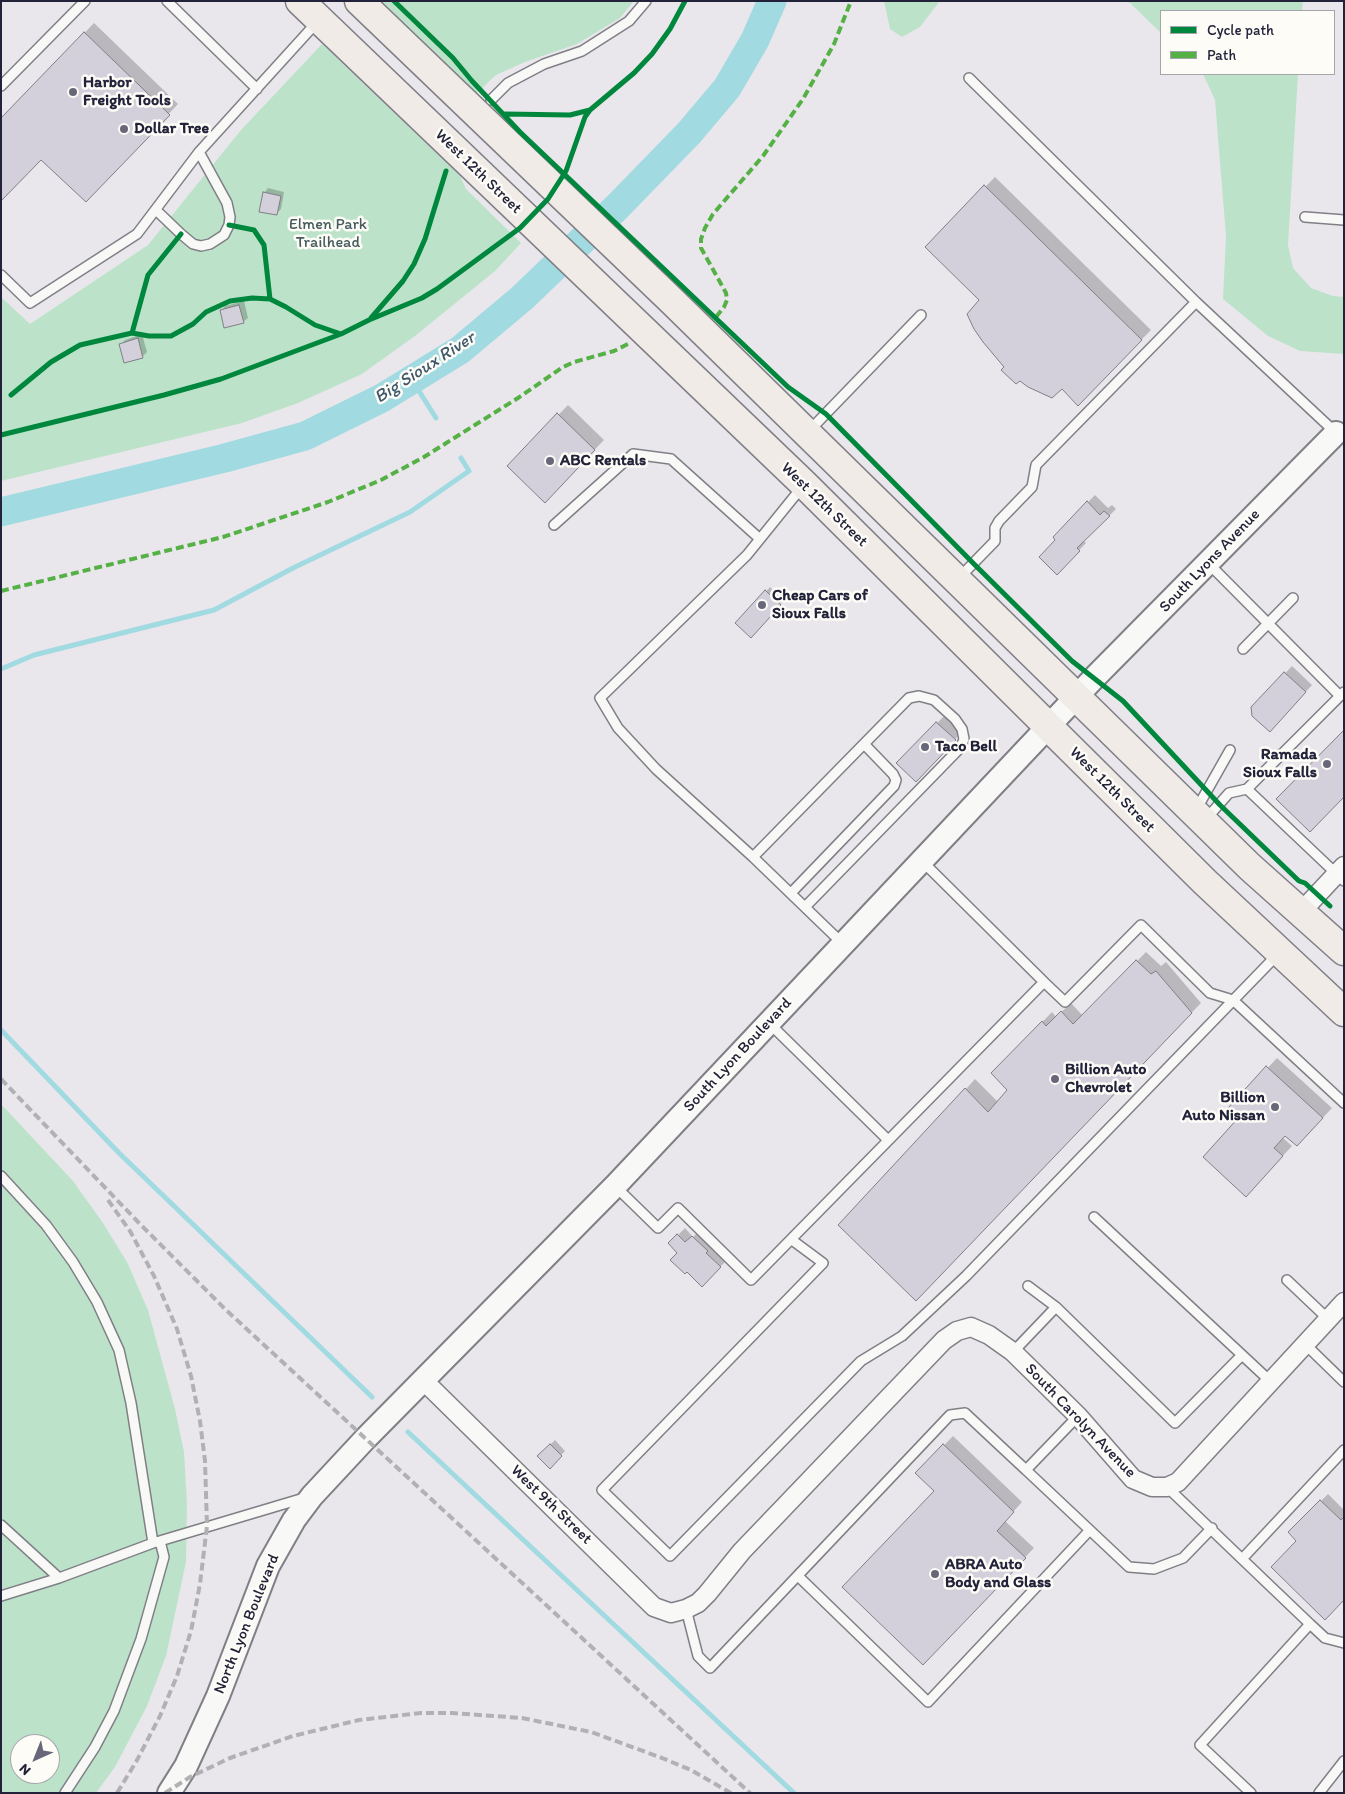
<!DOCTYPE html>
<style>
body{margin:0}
#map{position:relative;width:1345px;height:1794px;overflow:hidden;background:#e9e7ec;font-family:Itim,sans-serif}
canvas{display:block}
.frame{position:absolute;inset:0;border:2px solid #22223b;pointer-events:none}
.legend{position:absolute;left:1160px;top:10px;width:175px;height:65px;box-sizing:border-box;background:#fdfcf7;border:1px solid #a5a5ac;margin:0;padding:6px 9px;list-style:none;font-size:15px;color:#22223b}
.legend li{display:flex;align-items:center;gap:10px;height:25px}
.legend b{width:25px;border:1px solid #a5a5ac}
.north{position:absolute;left:10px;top:1734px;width:50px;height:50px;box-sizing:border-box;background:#fdfcf7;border:1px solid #a5a5ac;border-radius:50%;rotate:224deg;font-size:14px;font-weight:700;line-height:20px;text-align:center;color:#22223b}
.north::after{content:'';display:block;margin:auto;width:18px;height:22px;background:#686779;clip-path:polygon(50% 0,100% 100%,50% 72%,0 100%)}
</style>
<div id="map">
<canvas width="1345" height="1794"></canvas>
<div class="frame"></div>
<ul class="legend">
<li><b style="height:6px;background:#00873e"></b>Cycle path</li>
<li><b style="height:6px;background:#55b146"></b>Path</li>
</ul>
<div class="north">N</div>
</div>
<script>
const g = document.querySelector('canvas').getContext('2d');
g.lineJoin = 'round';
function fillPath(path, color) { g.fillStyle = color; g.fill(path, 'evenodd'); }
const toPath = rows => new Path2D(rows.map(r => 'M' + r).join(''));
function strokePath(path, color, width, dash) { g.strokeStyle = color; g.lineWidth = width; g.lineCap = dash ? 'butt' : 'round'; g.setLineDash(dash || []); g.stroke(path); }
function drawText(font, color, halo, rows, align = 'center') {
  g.font = font + ' Itim,sans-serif'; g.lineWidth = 5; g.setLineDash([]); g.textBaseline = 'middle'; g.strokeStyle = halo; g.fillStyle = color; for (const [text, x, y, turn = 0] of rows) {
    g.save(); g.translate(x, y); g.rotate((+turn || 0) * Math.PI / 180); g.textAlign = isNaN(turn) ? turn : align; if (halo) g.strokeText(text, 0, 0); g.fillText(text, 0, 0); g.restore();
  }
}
fillPath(toPath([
 [380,1,634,1,620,18,577,44,525,62,496,75,476,94],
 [884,1,940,1,920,27,902,37,890,29],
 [1125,1,1303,1,1302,11,1161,11,1161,33,1130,3],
 [322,44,460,176,466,189,521,243,495,271,415,336,362,374,298,403,242,423,1,481,1,297,30,324,148,245,241,130],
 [1203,74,1298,74,1288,245,1293,268,1311,288,1333,296,1344,297,1344,354,1300,351,1268,336,1223,299,1226,236,1215,100],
 [1,1104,73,1181,103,1223,127,1262,148,1310,175,1409,184,1452,187,1504,186,1562,166,1656,147,1706,115,1767,96,1793,1,1793],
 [20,1744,50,1744,50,1774,20,1774]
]), '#bce3ca');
fillPath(toPath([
 [94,23,178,104,86,201,1,120],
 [995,177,1151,330,1078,404,1062,388,1006,367,981,300,927,246],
 [268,188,284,192,281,209,276,214,264,193],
 [244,301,248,318,243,322,221,311,225,306],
 [142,334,147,352,142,357,121,344,125,340],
 [568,405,604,440,545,501,509,466],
 [1095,495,1108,508,1112,505,1116,509,1090,535,1083,540,1086,543,1057,573,1057,540,1054,537],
 [770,587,784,600,750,636,737,623],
 [1292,666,1312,685,1277,723,1253,707],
 [944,716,961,733,916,780,898,763],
 [1146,952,1161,966,1166,962,1201,1003,925,1290,966,1089,975,1079,998,1102,1008,1090,993,1073,1052,1012,1056,1017,1071,1003,1083,1016],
 [1277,1058,1332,1108,1307,1135,1286,1134,1283,1138,1292,1146,1256,1185,1241,1117,1230,1108],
 [685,1228,693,1237,700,1230,727,1260,702,1285,670,1243],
 [953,1436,1022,1502,1005,1521,1034,1548,923,1663,936,1491,917,1473],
 [555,1440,565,1451,550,1467,539,1456],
 [1328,1494,1344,1510,1344,1599,1298,1541,1290,1532]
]), '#0003');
strokePath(toPath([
 [412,380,436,418],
 [1,669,34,655,214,610,293,568,410,512,469,471,461,458],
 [1,1030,119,1153,372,1397],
 [408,1432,794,1793]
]), '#a2dae2', 5);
strokePath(toPath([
 [1,512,225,458,305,436,382,398,460,350,522,298,618,206,689,133,727,88,755,40,772,1]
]), '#a2dae2', 29);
const building = toPath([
 [84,32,170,115,86,202,41,160,1,201,1,118,84,32],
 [984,185,1142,340,1078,406,1062,389,1052,398,1028,387,1020,381,1016,384,1001,370,1004,367,983,342,974,329,967,314,979,300,925,247,984,185],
 [263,192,281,196,277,215,259,212,263,192],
 [239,305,244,323,224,328,220,310,239,305],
 [138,338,143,358,124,363,119,344,138,338],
 [557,413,595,450,545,503,507,466,557,413],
 [1087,501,1100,515,1104,511,1110,516,1077,548,1080,551,1057,575,1039,557,1055,540,1053,537,1087,501],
 [765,590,781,605,751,638,735,623,765,590],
 [1284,672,1306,692,1270,732,1252,716,1251,707,1284,672],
 [936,722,956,740,916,782,896,763,936,722],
 [1344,730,1344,797,1310,832,1276,799,1344,730],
 [1136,960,1151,974,1156,971,1192,1013,916,1301,838,1225,965,1088,988,1112,1007,1090,991,1073,1042,1021,1046,1026,1061,1011,1073,1024,1136,960],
 [1266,1066,1323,1118,1297,1146,1285,1136,1274,1148,1283,1156,1246,1197,1203,1157,1239,1117,1228,1108,1266,1066],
 [677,1234,685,1242,692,1236,708,1251,706,1253,721,1267,702,1287,687,1272,685,1274,670,1260,677,1253,668,1243,677,1234],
 [550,1444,562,1456,550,1469,537,1456,550,1444],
 [943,1444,1014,1512,997,1531,1026,1558,923,1665,842,1587,934,1491,915,1473,943,1444],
 [1320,1500,1341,1520,1344,1517,1344,1600,1325,1620,1271,1567,1296,1541,1288,1532,1320,1500]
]);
fillPath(building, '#d3d0db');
strokePath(building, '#807f86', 1);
const service = toPath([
 [167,1,257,89],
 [969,78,1196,302,1335,432],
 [1,86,85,1],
 [491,100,508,83,544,64,582,51,629,21,646,1],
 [156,210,181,234,193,244,201,246,210,244,224,235,229,225,230,217,227,203,199,152],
 [1305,217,1344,220],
 [1,275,30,303,137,234,199,152,318,21],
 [809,431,921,315],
 [554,525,633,454,671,459,760,539],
 [1208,563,1340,696],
 [958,579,995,541,995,528,999,521,1032,487,1036,465,1196,302],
 [1243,649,1293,598],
 [1247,789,1344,881],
 [1196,810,1230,750],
 [1206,819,1229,793,1247,789,1344,692],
 [753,857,656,769,618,728,600,698,747,555,802,487],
 [922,861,1044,982],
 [791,893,894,786,896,780,893,774,864,744],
 [805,907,961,747,964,739,962,729,955,719,934,700,919,696,909,698,753,857,843,944],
 [769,1023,888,1140],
 [1,1176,46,1225,73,1262,97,1302,119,1350,131,1403,153,1543,304,1498],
 [615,1186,658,1228,678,1208,751,1280,1044,982,1065,1002,1141,925,1210,993,1233,1000,1344,1103],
 [1094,1217,1270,1381],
 [792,1240,823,1263,602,1490,670,1556,861,1361,902,1336,966,1276,1278,954],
 [1287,1280,1328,1319],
 [1056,1307,1175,1423,1242,1355],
 [1305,1344,1344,1382],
 [1013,1352,1056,1307,1028,1286],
 [1026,1470,1129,1567,1154,1569,1183,1558,1212,1528],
 [1167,1487,1242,1559,1344,1450],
 [1,1525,59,1578],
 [1242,1559,1310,1624,1200,1745,1251,1793],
 [798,1576,928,1702,1089,1531],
 [1,1596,59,1578,153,1543],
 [686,1609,698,1656,710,1668,950,1415,965,1413,1026,1470,1078,1416],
 [1310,1624,1325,1638,1344,1643],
 [65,1793,95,1747,114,1711,141,1639,164,1557,160,1541],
 [1319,1793,1344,1761]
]);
const minor = toPath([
 [1301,912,1344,866],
 [424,1381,654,1607,671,1613,686,1609,698,1603,707,1594,742,1551,944,1340,957,1331,971,1327,989,1335,1013,1352,1078,1416,1133,1479,1152,1487,1167,1487,1178,1482,1344,1302]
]);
const tertiary = toPath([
 [169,1793,186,1766,218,1696,268,1566,294,1520,312,1496,366,1438,615,1186,1094,678,1336,433]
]);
const primary = toPath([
 [300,1,804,484,1205,882,1344,1012],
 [359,1,671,300,1250,867,1344,951]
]);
strokePath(service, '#807f86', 12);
strokePath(minor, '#807f86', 21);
strokePath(tertiary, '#807f86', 26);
strokePath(primary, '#807f86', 31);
strokePath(service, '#f8f8f7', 9);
strokePath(minor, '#f8f8f7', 18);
strokePath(tertiary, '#f8f8f7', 22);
strokePath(primary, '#f0ebe6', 28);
strokePath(toPath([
 [1,1079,139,1223,225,1309,750,1793],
 [108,1200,130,1231,154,1276,177,1329,191,1376,200,1421,205,1461,207,1526,200,1584,191,1631,177,1676,160,1716,136,1762,117,1793],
 [165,1793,190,1777,230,1758,293,1736,359,1720,421,1713,452,1713,522,1718,591,1732,662,1758,691,1770,731,1793]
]), '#b1b1b4', 4, [8, 4]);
strokePath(toPath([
 [716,317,724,307,727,300,726,293,701,248,701,239,705,228,713,214,763,156,803,99,834,44,851,1],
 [1,591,223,537,328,502,381,480,424,457,518,398,563,367,574,362,614,351,630,343]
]), '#55b146', 4, [8, 4]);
strokePath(toPath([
 [394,1,453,58,472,81,520,132,788,387,826,414,974,564,1072,661,1123,701,1220,805,1299,881,1305,883,1330,906],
 [505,114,570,115,590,110],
 [229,225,254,230,264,245,270,299],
 [371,318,403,281,414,264,425,239,446,171],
 [132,333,148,275,181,234],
 [11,395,51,362,80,345,132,333,149,336,171,336,193,324,206,312,230,301,252,298,270,299,286,307,315,325,341,334],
 [1,435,164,395,221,379,341,334,369,320,422,298,437,289,520,228,548,199,566,171,585,117,590,110,634,73,652,54,670,29,685,1]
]), '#00873e', 5);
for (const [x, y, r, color] of [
 [73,92,5,"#686779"],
 [124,129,5,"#686779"],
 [550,461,5,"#686779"],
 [762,605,5,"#686779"],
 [925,747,5,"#686779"],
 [1327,764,5,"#686779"],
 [1055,1079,5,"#686779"],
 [1275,1107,5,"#686779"],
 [935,1574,5,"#686779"]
]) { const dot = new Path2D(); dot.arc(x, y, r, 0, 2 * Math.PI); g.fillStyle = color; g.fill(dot); strokePath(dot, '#fdfcf7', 2); }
drawText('bold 16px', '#22223b', '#fdfcf7', [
 ["Harbor",83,83],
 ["Freight Tools",83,101],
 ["Dollar Tree",134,129],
 ["ABC Rentals",560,461],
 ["Cheap Cars of",772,596],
 ["Sioux Falls",772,614],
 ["Taco Bell",935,747],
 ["Ramada",1317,755,"right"],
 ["Sioux Falls",1317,773,"right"],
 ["Billion Auto",1065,1070],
 ["Chevrolet",1065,1088],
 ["Billion",1265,1098,"right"],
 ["Auto Nissan",1265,1116,"right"],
 ["ABRA Auto",945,1565],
 ["Body and Glass",945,1583]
], 'left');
drawText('16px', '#22223b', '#fdfcf7', [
 ["West 12th Street",478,172,44],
 ["West 12th Street",824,505,44],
 ["South Lyons Avenue",1210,561,-46],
 ["West 12th Street",1112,790,45],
 ["South Lyon Boulevard",738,1055,-47],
 ["South Carolyn Avenue",1080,1421,46],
 ["West 9th Street",551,1505,44],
 ["North Lyon Boulevard",247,1624,-68]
]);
drawText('16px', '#455b5e', '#fdfcf7', [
 ["Elmen Park",328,225],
 ["Trailhead",328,243]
]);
drawText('italic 18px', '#3f586c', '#fdfcf7', [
 ["Big Sioux River",425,368,-33]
]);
</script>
